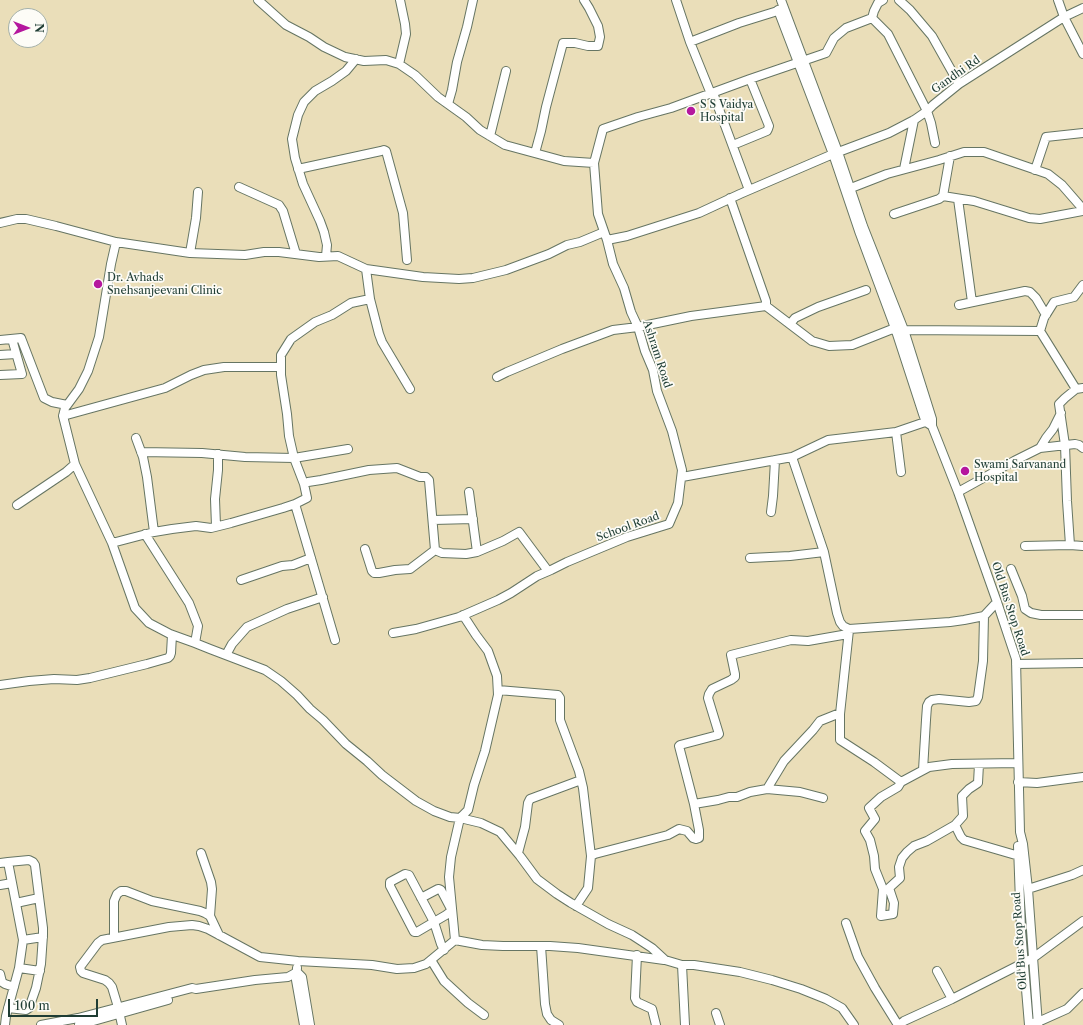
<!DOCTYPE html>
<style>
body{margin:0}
#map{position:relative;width:1083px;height:1025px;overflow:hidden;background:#eadeb9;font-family:"Libre Caslon Text",serif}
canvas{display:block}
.north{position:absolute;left:8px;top:8px;width:40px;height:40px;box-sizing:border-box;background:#fdfcf7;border:1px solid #a4b0a9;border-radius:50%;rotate:90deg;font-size:11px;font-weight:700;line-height:16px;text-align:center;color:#1f3d34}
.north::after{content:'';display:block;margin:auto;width:14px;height:18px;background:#b5179e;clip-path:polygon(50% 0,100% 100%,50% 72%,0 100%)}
.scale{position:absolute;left:8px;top:999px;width:90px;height:18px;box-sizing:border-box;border:2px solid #1f3d34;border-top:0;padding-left:5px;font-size:12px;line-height:14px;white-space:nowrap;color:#1f3d34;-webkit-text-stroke:3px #fdfcf7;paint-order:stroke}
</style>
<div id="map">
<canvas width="1083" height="1025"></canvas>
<div class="north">N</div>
<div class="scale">100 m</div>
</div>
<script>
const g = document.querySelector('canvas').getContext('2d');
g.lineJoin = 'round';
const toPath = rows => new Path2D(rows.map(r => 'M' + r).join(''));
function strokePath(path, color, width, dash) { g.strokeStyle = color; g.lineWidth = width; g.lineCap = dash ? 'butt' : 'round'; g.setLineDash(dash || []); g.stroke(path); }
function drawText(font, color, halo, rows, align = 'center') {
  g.font = font + ' "Libre Caslon Text",serif'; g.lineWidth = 3.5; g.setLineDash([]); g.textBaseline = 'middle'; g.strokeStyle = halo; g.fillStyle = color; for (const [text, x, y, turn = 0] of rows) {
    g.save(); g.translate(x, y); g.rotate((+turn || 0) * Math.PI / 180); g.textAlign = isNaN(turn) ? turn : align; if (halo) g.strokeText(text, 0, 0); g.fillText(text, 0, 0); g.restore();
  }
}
const minor = toPath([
 [258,0,286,25,309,37,324,47,345,57,364,61,386,60,399,64,415,75,438,97,466,117,480,130,505,145,564,161,594,163],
 [676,0,690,42,711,94],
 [781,0,838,152,863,226,904,330,932,419,932,426,958,492,997,602,1016,659,1020,832,1023,844,1028,889,1038,1025],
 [899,0,910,10,932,36,959,84],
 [1058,0,1064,17,1083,54],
 [778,10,833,154,859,231,895,328,923,414,926,422,932,426],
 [872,18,888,34,927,111,931,123,935,143],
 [872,18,874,11,878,3,883,0],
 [690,42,739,23,784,9],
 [399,64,406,34,405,24,400,0],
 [713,93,749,190],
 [448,104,452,90,457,62,467,27,473,0],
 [490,136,506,71],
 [733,145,767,131,768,129,769,126,750,79],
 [535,153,541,131,546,107,563,43,575,43,588,46,598,46,600,37,598,26,589,8,584,0],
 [298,169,381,151,384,150,386,151,403,213,407,260],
 [904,169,914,120],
 [1035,170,1046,137,1083,133],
 [239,187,279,205,283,211,296,254],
 [851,188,887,174,939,160,964,152,984,152,1048,174,1062,185,1083,209],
 [943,196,974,201,1029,218,1040,219,1083,211],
 [730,198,766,301,766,306,812,341,829,346,852,345,895,328,904,330,1040,331,1076,389,1083,388],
 [958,199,972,302],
 [894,214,939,199,943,196,950,156],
 [0,223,17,219,26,219,56,226,116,242,190,253,245,255,264,252,279,252,319,257,338,256,366,269,423,277,459,279,473,278,506,270,549,254,567,245,580,242,604,232],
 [607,240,627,236,699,213,740,194,833,154,889,133,914,120,927,111,933,105,959,84,1064,17,1083,8],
 [116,242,111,264,99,337,88,371,79,389,65,408,63,416,75,464,112,543,135,608,149,623,170,634,195,643,210,649,265,670,281,681,297,695,310,709,323,720,346,744,367,761,382,775,416,801,434,811,450,817,460,818,481,823,500,832,520,856,537,879,557,894,571,903,608,924,632,935,652,948,665,960,682,965,694,965,740,972,772,980,801,989,826,999,842,1008,854,1025],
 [190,253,196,218,198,192],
 [326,256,327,245,324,232,320,221,303,184,295,158,292,139,298,115,304,102,315,91,332,81,346,71,356,59],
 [366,269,370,299,379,334,382,342,410,389],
 [959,305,1025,291,1030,292,1036,298,1046,315],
 [790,324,795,318,818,307,866,290],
 [1040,331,1044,318,1054,302,1074,297,1083,285],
 [0,340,21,338,44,398,52,402,67,405],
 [0,355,16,354],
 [0,375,22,374,12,339],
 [497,377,507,372,562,349,613,330,638,327,691,316,766,306],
 [1076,389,1065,398,1059,404,1065,445,1067,501,1070,545,1083,546],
 [63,416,165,388,191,375,204,370,224,367,281,367],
 [896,432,901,472],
 [136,438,143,457,147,477,154,532],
 [1040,448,1046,438,1053,429,1061,413],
 [141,452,202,453,245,457,294,458,348,449],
 [792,457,824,552,837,613,840,622,843,626,849,629,950,622,964,620,984,616,997,602],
 [682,477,792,457,828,440,896,432,931,420],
 [304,484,294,458,289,436,287,414,281,375,281,355,291,339,315,322,332,315,351,303,370,299],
 [469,492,477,552],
 [958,492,1014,461,1040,448,1075,444,1079,445,1083,448],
 [295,504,335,640],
 [17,505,66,472,75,464],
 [771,512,773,496,775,460],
 [433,520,473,519],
 [216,526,215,499,218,470,218,454],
 [145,534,189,603,198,626,195,643],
 [112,543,154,532,172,529,196,526,211,528,231,523,283,508,295,504,307,498,304,484,308,482,321,480,369,470,397,468,420,477,426,477,429,480,435,550,442,553,466,554,477,552,503,541,519,532,548,571],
 [1025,546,1070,545],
 [365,549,372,571,374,573,379,573,395,570,410,569,435,550],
 [750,558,790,556,824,552],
 [1011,569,1022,596,1025,609,1031,613,1041,615,1083,615],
 [241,580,282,566,293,565,311,558],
 [849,630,840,714,840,740,874,762,901,782,929,767,952,764,1018,763],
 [393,633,416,629,459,617,498,600,511,593,537,576,551,570,567,562,627,537,669,524,678,503,682,470,672,431,657,391,653,370,645,351,638,327,631,312,624,288,613,264,607,240,598,214,594,163,603,129,638,117,671,108,750,79,826,53,834,38,846,28,872,18],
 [226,655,232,644,247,627,287,609,323,597],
 [1016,664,1083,663],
 [0,685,29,681,54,679,77,680,90,678,147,664,168,658,170,656,171,653,172,635],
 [498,690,558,695,560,698,560,720,579,771,583,788,591,856],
 [923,770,926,720,927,706,929,702,932,700,939,699,969,702,976,701,978,697,983,661,984,616],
 [901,782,898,787,881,797,869,808,875,819,865,831,870,840,874,856,875,869,883,889,881,916,893,914,894,903,889,888,900,878,899,867,902,858,907,852,914,846,927,841,955,825,963,816,962,796,969,789,978,783,979,764],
 [1018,782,1037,783,1083,777],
 [767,789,800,792,823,798],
 [694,804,718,800,729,797,737,797,750,792,767,789,784,761,813,730,820,721,840,713],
 [955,825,961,837,964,840,1019,856],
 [1018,846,1021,930,1029,1025],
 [201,853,211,882,212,889,210,916],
 [518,853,525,827,528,803,530,799,581,780],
 [0,863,8,862,23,940,19,968,6,1016,5,1025],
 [0,885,12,883],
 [1028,889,1072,875,1083,870],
 [421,898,438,889,439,889,441,890,451,909,450,912,446,915,434,922,417,932,414,932,390,886,390,882,405,874,409,875,434,922,441,944,444,950],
 [16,903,39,898],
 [576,906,588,888,591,856,595,854,668,835,679,829,687,831,693,838,696,839,699,838,699,830,694,804,679,746,680,745,718,735,719,734,708,698,709,694,712,689,731,680,735,677,735,674,731,655,791,640,808,641,848,634],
 [846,923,858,957,875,988,898,1025],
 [114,937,114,901,117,894,121,891,126,891,152,901,200,911,205,913,210,916,219,935],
 [23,940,43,937],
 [455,940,449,877,451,857,460,818,468,810,474,785,485,751,498,695,497,676,488,651,476,635,463,615],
 [541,946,545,1004,547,1014,551,1020,559,1025],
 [637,955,635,998,637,1002,639,1003,652,1009,656,1025],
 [431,960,444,981,468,1003,484,1015],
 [682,965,685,1025],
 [19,968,40,971],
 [297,968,296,980,304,1025],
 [937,971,952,999],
 [297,972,302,977,310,1025],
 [0,974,2,982,5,984,14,987],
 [8,1008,26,1010,29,1008,36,988,41,964,43,935,43,928,35,865,33,862,29,860,8,862],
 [716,1013,720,1025],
 [1033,1023,1038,1022,1067,1009,1083,993],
 [41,1025,78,1018,192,988,196,989,255,980,288,977,297,972],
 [79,1025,168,1000],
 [122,1025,118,1007,112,987,109,983,105,980,83,973,81,971,80,967,98,943,102,940,169,927,192,925,199,926,208,929,260,957,298,961,372,965,397,969,414,968,426,964,455,940,482,945,503,946,550,946,578,948,664,960],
 [899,1025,904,1021,952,999,1033,958,1083,921]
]);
strokePath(minor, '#667563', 10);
strokePath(minor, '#fff', 8);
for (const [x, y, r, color] of [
 [691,111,5,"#b5179e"],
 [98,284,5,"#b5179e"],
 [965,471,5,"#b5179e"]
]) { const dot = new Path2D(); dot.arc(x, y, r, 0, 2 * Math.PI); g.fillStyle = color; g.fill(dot); strokePath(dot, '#fdfcf7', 1.5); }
drawText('11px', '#1f3d34', '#fdfcf7', [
 ["Gandhi Rd",956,75,-35],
 ["Ashram Road",657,354,72],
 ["School Road",628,527,-20],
 ["Old Bus Stop Road",1010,609,72],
 ["Old Bus Stop Road",1020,941,-94]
]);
drawText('11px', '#1f3d34', '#fdfcf7', [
 ["S S Vaidya",700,105],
 ["Hospital",700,118],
 ["Dr. Avhads",107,278],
 ["Snehsanjeevani Clinic",107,291],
 ["Swami Sarvanand",974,465],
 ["Hospital",974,478]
], 'left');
</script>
